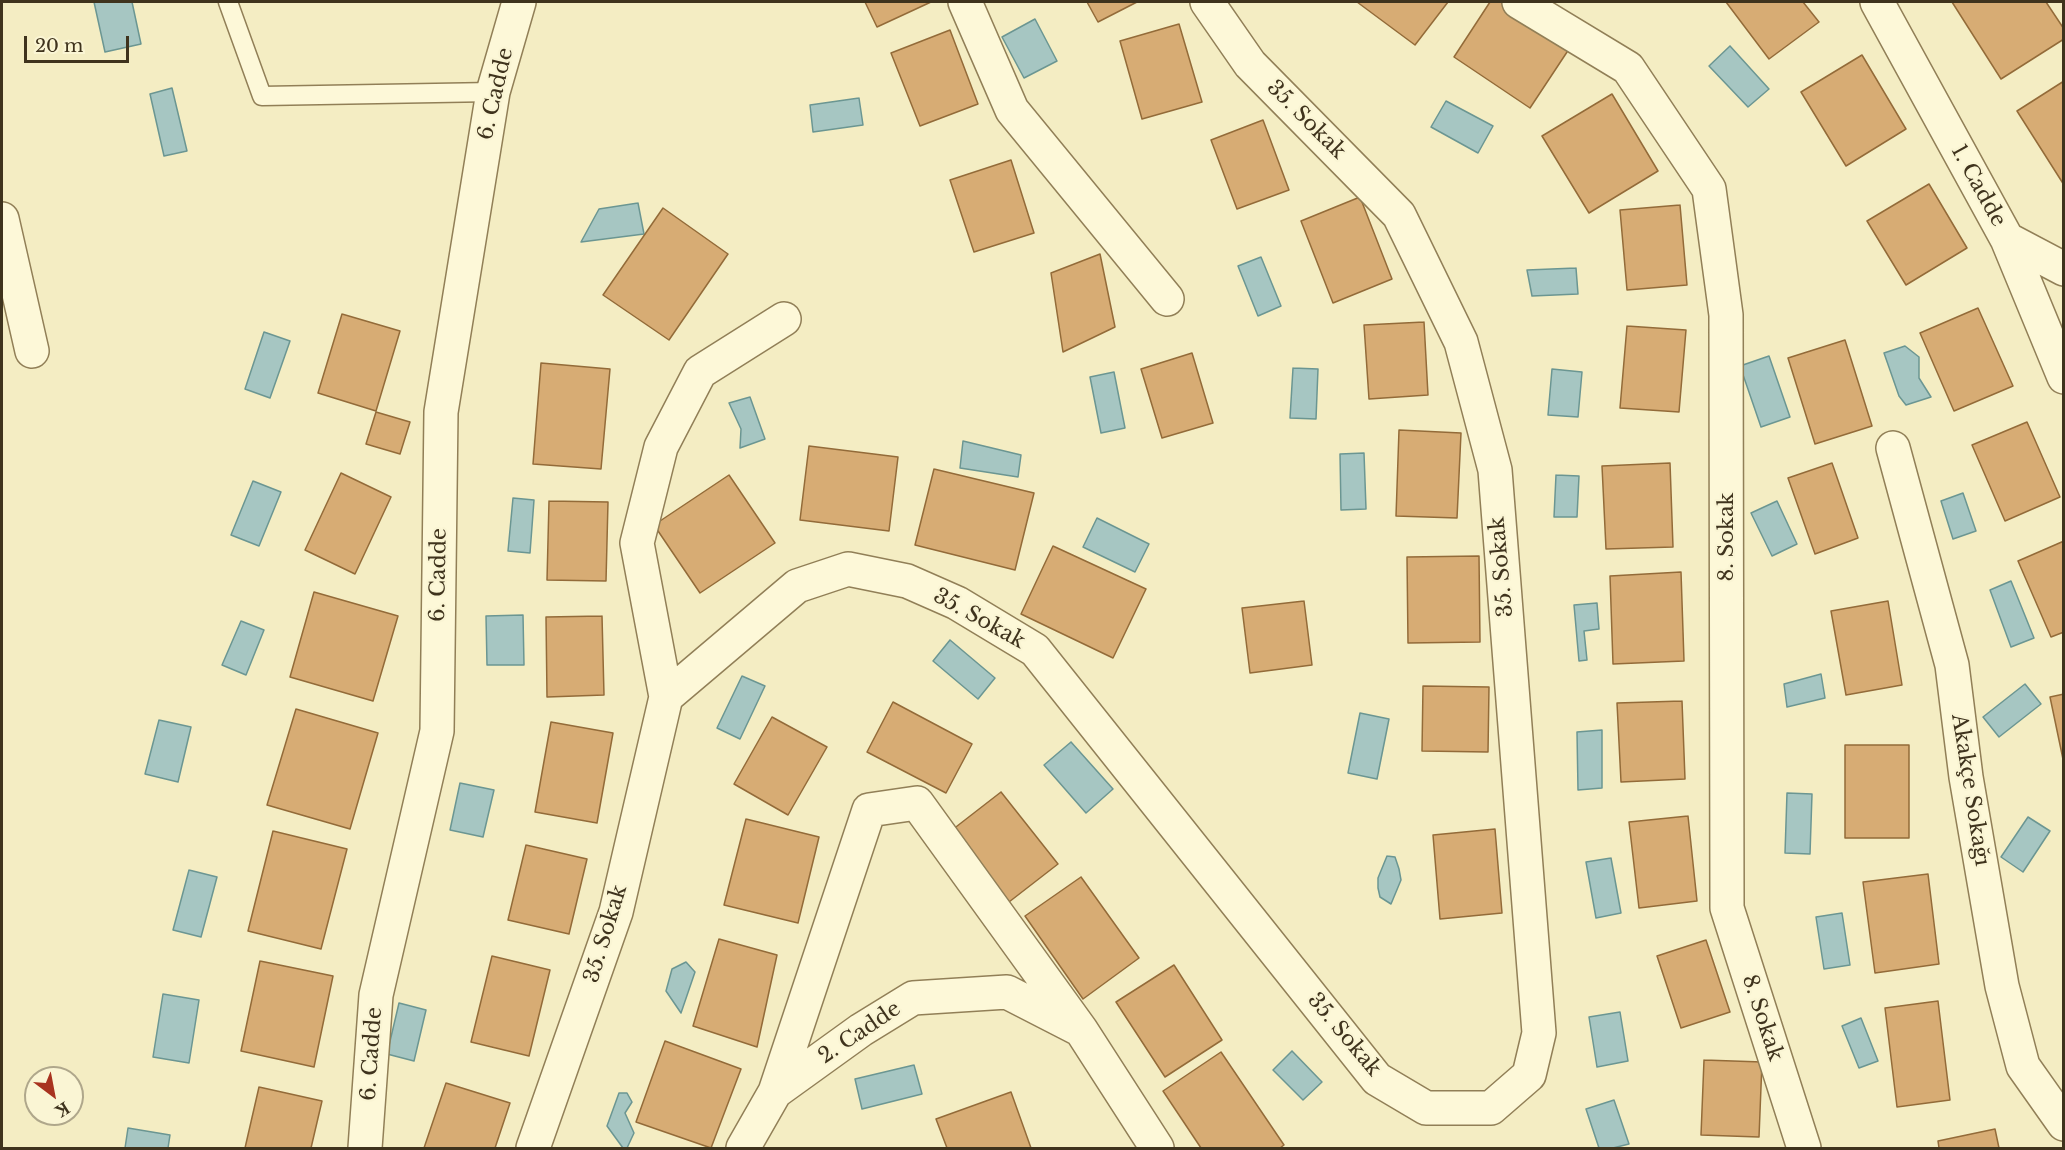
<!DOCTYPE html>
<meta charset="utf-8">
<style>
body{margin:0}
#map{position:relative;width:2065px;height:1150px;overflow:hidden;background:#f4edc3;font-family:"Libre Baskerville",serif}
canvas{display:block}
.frame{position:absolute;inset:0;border:3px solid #3f331d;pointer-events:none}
.north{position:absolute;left:24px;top:1066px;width:60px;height:60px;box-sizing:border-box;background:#faf5d4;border:2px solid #afa78b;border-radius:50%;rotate:148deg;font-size:16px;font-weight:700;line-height:24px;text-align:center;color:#3f331d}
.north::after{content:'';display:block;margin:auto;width:21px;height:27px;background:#a8331f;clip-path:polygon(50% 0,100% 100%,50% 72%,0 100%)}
.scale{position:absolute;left:24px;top:36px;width:105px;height:27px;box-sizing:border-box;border:3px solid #3f331d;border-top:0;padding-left:8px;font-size:18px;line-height:21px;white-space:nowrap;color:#3f331d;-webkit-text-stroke:4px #faf5d4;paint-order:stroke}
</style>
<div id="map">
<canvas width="2065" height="1150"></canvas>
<div class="frame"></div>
<div class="north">K</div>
<div class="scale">20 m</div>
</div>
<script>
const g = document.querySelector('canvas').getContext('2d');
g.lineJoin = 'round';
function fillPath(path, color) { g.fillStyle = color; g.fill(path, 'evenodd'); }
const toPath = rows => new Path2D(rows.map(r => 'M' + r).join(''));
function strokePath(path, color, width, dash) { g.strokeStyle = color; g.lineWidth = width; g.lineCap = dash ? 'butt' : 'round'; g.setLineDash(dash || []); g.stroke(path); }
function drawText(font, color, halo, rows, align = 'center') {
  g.font = font + ' "Libre Baskerville",serif'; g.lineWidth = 4.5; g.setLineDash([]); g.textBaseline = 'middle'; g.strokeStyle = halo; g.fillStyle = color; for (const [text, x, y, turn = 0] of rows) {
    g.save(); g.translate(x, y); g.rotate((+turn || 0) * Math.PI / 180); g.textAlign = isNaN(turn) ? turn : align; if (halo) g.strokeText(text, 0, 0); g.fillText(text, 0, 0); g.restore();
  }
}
const water = toPath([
 [94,2,132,2,141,44,105,52,94,2],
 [1035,19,1057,61,1024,78,1002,37,1035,19],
 [1730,46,1769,89,1748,107,1709,66,1730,46],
 [172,88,187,151,164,156,150,94,172,88],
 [859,98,863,125,813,132,810,105,859,98],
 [1446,101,1493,126,1478,153,1431,127,1446,101],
 [638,203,644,234,581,242,599,209,638,203],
 [1261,257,1281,306,1258,316,1238,266,1261,257],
 [1576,268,1578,294,1532,296,1527,270,1576,268],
 [264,332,290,341,270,398,245,389,264,332],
 [1905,346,1919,357,1919,378,1931,397,1906,405,1899,396,1884,353,1905,346],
 [1769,356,1790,417,1761,427,1740,366,1769,356],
 [1293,368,1318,369,1316,419,1290,418,1293,368],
 [1552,369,1582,372,1578,417,1548,415,1552,369],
 [1114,372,1125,428,1101,433,1090,377,1114,372],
 [750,397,765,439,740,448,741,429,729,403,750,397],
 [963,441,1021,455,1018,477,960,468,963,441],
 [1364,453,1366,509,1341,510,1340,454,1364,453],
 [1556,475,1579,476,1577,517,1554,517,1556,475],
 [253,481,281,492,259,546,231,535,253,481],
 [1963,493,1976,531,1953,539,1941,501,1963,493],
 [513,498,534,500,530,553,508,551,513,498],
 [1777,501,1797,544,1772,556,1751,513,1777,501],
 [1097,518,1149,544,1135,572,1083,547,1097,518],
 [2011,581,2034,638,2011,647,1990,590,2011,581],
 [1597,603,1599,629,1584,631,1587,660,1579,661,1574,605,1597,603],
 [523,615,524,665,487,665,486,616,523,615],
 [241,621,264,630,246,675,222,665,241,621],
 [950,640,995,678,978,699,933,661,950,640],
 [1821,674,1825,698,1787,707,1784,684,1821,674],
 [742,676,765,686,740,739,717,728,742,676],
 [2025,684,2041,704,1999,737,1983,717,2025,684],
 [1360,713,1389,719,1377,779,1348,773,1360,713],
 [159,720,191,727,178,782,145,774,159,720],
 [1602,730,1602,788,1578,790,1577,732,1602,730],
 [1071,742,1113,789,1086,813,1044,765,1071,742],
 [460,783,494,790,483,837,450,830,460,783],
 [1787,793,1812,794,1810,854,1785,853,1787,793],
 [2028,817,2050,831,2023,872,2001,857,2028,817],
 [1387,856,1395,857,1399,869,1401,880,1391,904,1380,897,1378,888,1378,878,1387,856],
 [1611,858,1621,913,1596,918,1586,862,1611,858],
 [189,870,217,877,201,937,173,930,189,870],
 [1842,913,1850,965,1824,969,1816,917,1842,913],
 [686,962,695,972,681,1013,666,991,672,969,686,962],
 [163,994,199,1000,189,1063,153,1057,163,994],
 [399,1003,426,1010,414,1061,387,1054,399,1003],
 [1620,1012,1628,1061,1597,1067,1589,1017,1620,1012],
 [1861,1018,1878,1061,1859,1068,1842,1026,1861,1018],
 [1292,1051,1322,1082,1303,1100,1273,1070,1292,1051],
 [914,1065,922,1094,862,1109,855,1079,914,1065],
 [619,1093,627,1093,632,1102,625,1113,634,1133,627,1148,623,1148,607,1126,619,1093],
 [1614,1100,1629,1144,1613,1148,1599,1148,1586,1109,1614,1100],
 [128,1128,170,1135,168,1148,125,1148,128,1128]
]);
fillPath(water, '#a6c6c2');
strokePath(water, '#6b9692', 1.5);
const building = toPath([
 [865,2,931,2,877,27,865,2],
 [1087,2,1137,2,1098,22,1087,2],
 [1357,2,1448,2,1415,45,1357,2],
 [1490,2,1502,2,1571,46,1530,108,1454,57,1490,2],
 [1726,2,1803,2,1819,22,1769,59,1726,2],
 [1952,2,2046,2,2064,29,2064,39,2001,79,1952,2],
 [1179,24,1202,102,1142,119,1120,41,1179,24],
 [950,30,978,104,920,126,891,53,950,30],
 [1862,55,1906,129,1846,166,1801,92,1862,55],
 [2064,81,2064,185,2017,111,2064,81],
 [1612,94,1658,171,1589,213,1542,136,1612,94],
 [1263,120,1289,190,1237,209,1211,140,1263,120],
 [1011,160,1034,233,974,252,950,180,1011,160],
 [1929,184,1967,248,1906,285,1867,221,1929,184],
 [1360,197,1392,279,1333,303,1301,221,1360,197],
 [1680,205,1687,285,1627,290,1620,210,1680,205],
 [663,208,728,254,669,340,603,295,663,208],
 [1100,254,1115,327,1063,352,1051,273,1100,254],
 [1978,308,2013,386,1954,411,1920,333,1978,308],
 [342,314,400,331,376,411,318,393,342,314],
 [1424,322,1428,395,1369,399,1364,325,1424,322],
 [1627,326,1686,330,1679,412,1620,408,1627,326],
 [1845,340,1872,426,1815,444,1788,358,1845,340],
 [1192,353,1213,423,1162,438,1141,369,1192,353],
 [541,363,610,369,601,469,533,464,541,363],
 [376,412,410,422,400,454,366,444,376,412],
 [2027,422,2060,497,2005,521,1972,445,2027,422],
 [1399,430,1461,433,1457,518,1396,516,1399,430],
 [809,446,898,457,889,531,800,520,809,446],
 [1670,463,1673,547,1606,549,1602,466,1670,463],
 [1832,463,1858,538,1815,554,1788,478,1832,463],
 [934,469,1034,493,1015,570,915,545,934,469],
 [341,473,391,497,355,574,305,550,341,473],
 [729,475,775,543,700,593,654,525,729,475],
 [549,501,608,502,606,581,547,580,549,501],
 [2064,541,2064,632,2051,637,2018,561,2064,541],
 [1053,546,1146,589,1113,658,1021,614,1053,546],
 [1479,556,1480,642,1408,643,1407,557,1479,556],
 [1681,572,1684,661,1613,664,1610,576,1681,572],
 [314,592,398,616,373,701,290,677,314,592],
 [1304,601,1312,665,1250,673,1242,608,1304,601],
 [1888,601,1902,685,1846,695,1831,611,1888,601],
 [602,616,604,695,547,697,546,617,602,616],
 [1423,686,1489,687,1488,752,1422,751,1423,686],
 [2064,694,2064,764,2050,697,2064,694],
 [1682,701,1685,779,1621,782,1617,703,1682,701],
 [893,702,972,744,946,793,867,752,893,702],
 [296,709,378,733,350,829,267,805,296,709],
 [772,717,827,747,788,815,734,784,772,717],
 [551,722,613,733,597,823,535,812,551,722],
 [1845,745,1909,745,1909,838,1845,838,1845,745],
 [1001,792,1058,864,1009,902,952,830,1001,792],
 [1688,816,1697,901,1639,908,1629,822,1688,816],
 [746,819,819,837,798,923,724,905,746,819],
 [1495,829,1502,913,1440,919,1433,835,1495,829],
 [273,831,347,849,321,949,248,931,273,831],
 [526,845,587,859,569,934,508,920,526,845],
 [1928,874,1939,964,1875,973,1863,882,1928,874],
 [1081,877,1139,958,1083,999,1025,916,1081,877],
 [719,939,777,955,757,1047,693,1026,719,939],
 [1706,940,1730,1012,1681,1028,1657,956,1706,940],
 [492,956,550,970,529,1056,471,1042,492,956],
 [260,961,333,976,314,1067,241,1051,260,961],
 [1174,965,1222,1040,1165,1077,1116,1002,1174,965],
 [1938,1001,1950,1100,1897,1107,1885,1008,1938,1001],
 [665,1041,741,1069,711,1148,636,1122,665,1041],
 [1221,1052,1284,1145,1280,1148,1201,1148,1163,1091,1221,1052],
 [1704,1060,1762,1062,1759,1137,1701,1135,1704,1060],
 [446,1083,510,1103,495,1148,424,1148,446,1083],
 [259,1087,322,1101,311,1148,245,1148,259,1087],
 [1011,1092,1031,1148,947,1148,936,1119,1011,1092],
 [1995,1129,1999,1148,1939,1148,1938,1141,1995,1129]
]);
fillPath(building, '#d7ac74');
strokePath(building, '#936b39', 1.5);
const service = toPath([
 [228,2,262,96,493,92]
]);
const minor = toPath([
 [965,2,1012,110,1167,299],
 [1519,2,1628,68,1709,189,1726,315,1727,908,1804,1148],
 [1877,2,2007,239,2064,377],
 [2,219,32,351],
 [2007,239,2064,269],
 [1893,448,1952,665,1966,777,2002,986,2023,1066,2064,1124],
 [666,697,637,543,661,447,700,372,784,319],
 [775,1092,869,810,917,803,1081,1030],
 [365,1148,376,995,437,731,441,412,493,92,519,2],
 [533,1148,616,912,666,697,797,586,848,569,907,581,957,603,1035,650,1377,1079,1426,1108,1491,1108,1529,1075,1539,1033,1495,470,1461,342,1399,215,1250,64,1207,2],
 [743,1148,775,1092,861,1030,913,998,1007,992,1081,1030,1157,1148]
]);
strokePath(service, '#917f57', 21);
strokePath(minor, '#917f57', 36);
strokePath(service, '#fdf8d8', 18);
strokePath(minor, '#fdf8d8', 33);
drawText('21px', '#3f331d', '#faf5d4', [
 ["6. Cadde",496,94,-77],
 ["35. Sokak",1306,120,45],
 ["1. Cadde",1978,186,61],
 ["8. Sokak",1727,537,-90],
 ["35. Sokak",1502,567,-95],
 ["6. Cadde",439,575,-89],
 ["35. Sokak",979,619,29],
 ["Akakçe Sokağı",1970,790,81],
 ["35. Sokak",606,934,-73],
 ["8. Sokak",1762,1018,72],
 ["2. Cadde",860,1033,-34],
 ["35. Sokak",1344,1035,50],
 ["6. Cadde",372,1054,-86]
]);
</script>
